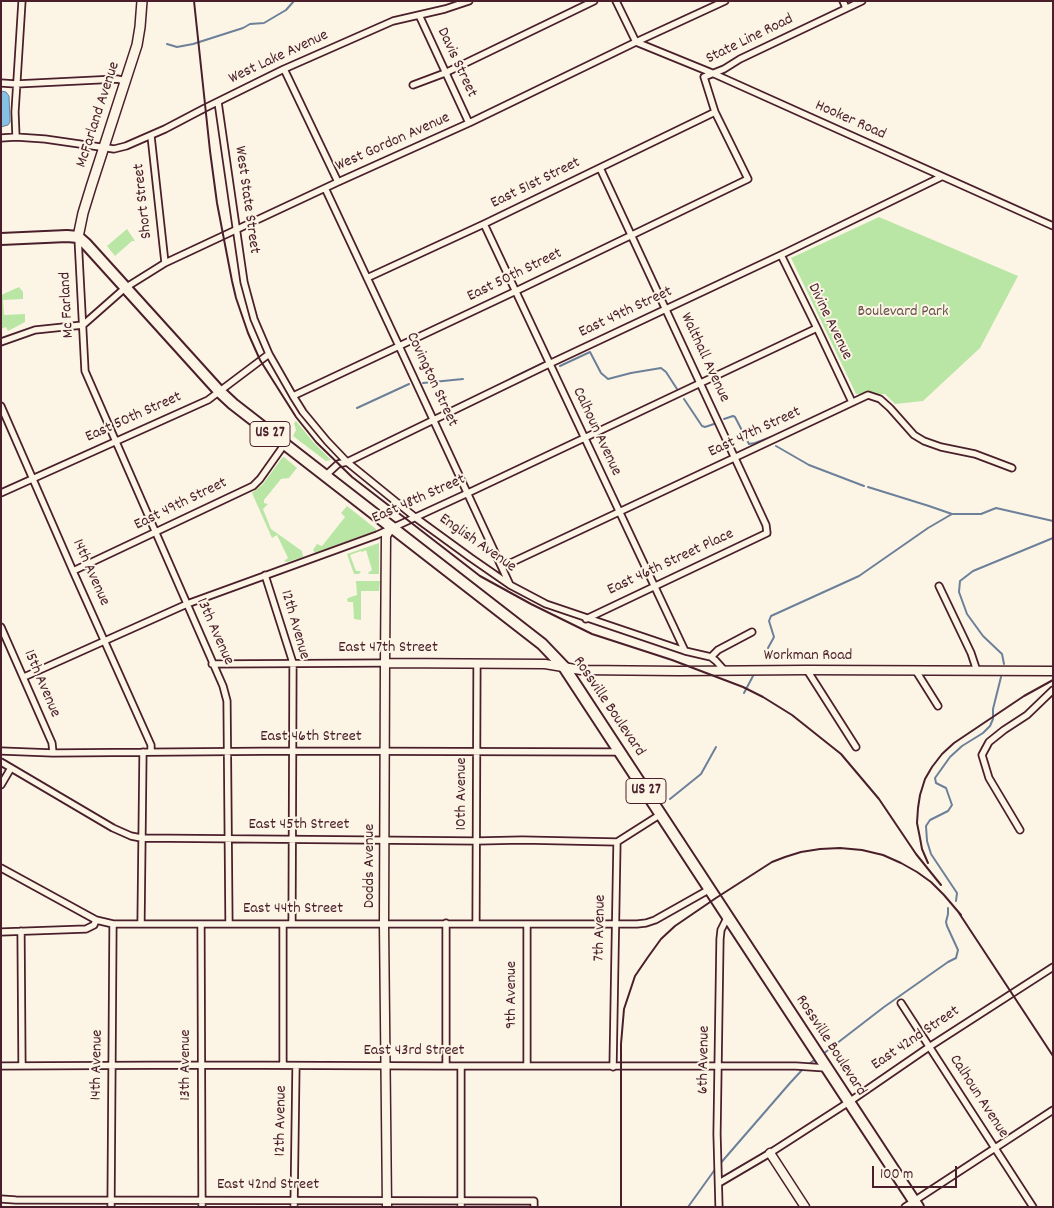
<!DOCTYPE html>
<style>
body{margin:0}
#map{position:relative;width:1054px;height:1208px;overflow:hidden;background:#fcf5e5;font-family:Dekko,sans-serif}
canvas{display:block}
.frame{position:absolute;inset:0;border:2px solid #4a1f2b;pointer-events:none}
.scale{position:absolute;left:872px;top:1166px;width:85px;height:22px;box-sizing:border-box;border:2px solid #4a1f2b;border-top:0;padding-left:6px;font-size:15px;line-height:18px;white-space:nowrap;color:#4a1f2b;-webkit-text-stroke:4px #fcf5e5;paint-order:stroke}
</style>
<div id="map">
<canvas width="1054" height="1208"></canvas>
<div class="frame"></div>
<div class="scale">100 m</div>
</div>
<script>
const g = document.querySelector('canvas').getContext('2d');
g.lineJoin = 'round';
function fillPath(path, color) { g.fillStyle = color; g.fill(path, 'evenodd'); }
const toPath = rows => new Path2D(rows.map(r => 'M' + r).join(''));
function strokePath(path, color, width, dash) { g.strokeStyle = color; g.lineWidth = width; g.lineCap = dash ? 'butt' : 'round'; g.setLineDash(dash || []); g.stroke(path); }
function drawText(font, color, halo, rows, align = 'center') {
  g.font = font + ' Dekko,sans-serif'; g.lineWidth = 4; g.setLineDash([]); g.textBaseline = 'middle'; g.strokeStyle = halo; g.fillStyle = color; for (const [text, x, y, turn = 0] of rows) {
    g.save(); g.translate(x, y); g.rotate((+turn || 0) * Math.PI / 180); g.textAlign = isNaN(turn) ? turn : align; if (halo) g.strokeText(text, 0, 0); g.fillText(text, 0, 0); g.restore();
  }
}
fillPath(toPath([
 [879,217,1018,276,980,348,923,401,895,404,885,394,856,394,791,258],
 [127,229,135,241,132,241,115,256,107,246],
 [19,287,23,292,23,299,3,300,4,315,25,314,25,322,8,331,6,327,1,329,1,295],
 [296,421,314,443,331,460,326,461,293,436,296,430,294,423],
 [284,457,297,468,296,469,289,478,281,479,264,500,264,503,268,504,263,509,271,529,302,551,303,557,287,562,284,561,288,558,277,535,272,538,252,493,263,484,282,458],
 [347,506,376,529,376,531,315,553,313,550,317,544,322,546,345,517,341,513],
 [379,543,379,574,369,574,368,573,369,572,372,570,366,550,362,552,361,551,350,555,356,571,361,571,359,574,354,574,347,554],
 [356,581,380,581,379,591,361,591,361,620,354,619,353,602,348,602,347,600,348,598,357,595]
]), '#b9e6a4');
const water = toPath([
 [1,91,6,92,9,96,10,120,10,122,8,125,1,127,1,91]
]);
fillPath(water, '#84c1e4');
strokePath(water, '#6d809a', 1);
strokePath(toPath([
 [167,44,177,47,193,44,243,28,250,24,264,23,286,10,294,1],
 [560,366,590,352,601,373,608,379,631,373,661,368,666,372,677,389],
 [512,378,543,363],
 [423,383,463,379],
 [684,399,702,426,705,427,714,424],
 [357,408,409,384],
 [724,419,733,416,735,417,749,444,755,443,771,437],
 [776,446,809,465,864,486],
 [868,487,929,506,952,514,981,514,996,508,1053,521],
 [768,648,774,637,769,621,771,616,859,576,928,528,952,514],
 [1004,664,1002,654,983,636,967,614,959,592,960,581,973,571,1053,538],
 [744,693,753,676],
 [670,799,701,774,716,747],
 [956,901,957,893,931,854,927,841,926,826,930,820,948,811,952,805,946,788,936,783,935,778,950,757,962,746,983,733,990,726,993,719,993,709,1001,677],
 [823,1054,884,1007,948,962,956,958,958,950,947,926,946,922,948,914,948,908],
 [809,1064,817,1058],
 [719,1165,790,1083,803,1069],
 [688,1207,716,1168]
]), '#6d809a', 2);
const minor = toPath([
 [616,1,636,42,712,73,1053,226],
 [843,1,846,8],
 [419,15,469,123],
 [284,69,338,182],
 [1,83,16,84,117,79,126,81],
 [413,85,445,73,594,1],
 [218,102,244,282,254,319,269,354,293,396,303,412,327,441,347,462,416,518,471,558,510,585,546,604,685,651,711,657,716,661,725,671],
 [151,136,165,263],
 [16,137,15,112,22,1],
 [1,138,16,137,45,139,114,149,126,146,165,129,205,108,284,69,393,21,445,9,469,1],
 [325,188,399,346,510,585],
 [484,224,685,651],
 [78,238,85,371,223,686,227,701,229,924],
 [781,255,817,328,852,402],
 [367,278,484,224,715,112],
 [83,325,125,288,165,263,338,182,469,123,636,42,725,1],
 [1,342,35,330,83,325],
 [293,396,516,291,748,179,715,112,704,77,724,69,740,59,862,1],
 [1,406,73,571,151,745,151,752],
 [325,476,338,464,347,462,549,364,785,253,941,177],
 [1,493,208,400,269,354],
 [502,567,868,395,880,399,890,408,914,435,924,441,941,447,975,454,1012,468],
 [73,571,253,486,260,479,284,445],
 [265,575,293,663,292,924],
 [939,586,971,653,977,671],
 [586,619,767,533,766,525,600,168],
 [1,627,52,743,53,753],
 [711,657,718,650,752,632],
 [212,664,385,663],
 [807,670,856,747],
 [916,671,938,706],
 [24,677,187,604,377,535,468,493,817,328],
 [1,751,53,753,293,751,621,752],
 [1,762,113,828,131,836,141,838,477,841,522,840,617,842],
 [1,785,11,768],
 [1020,830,989,778,982,755,989,742,1004,730,1027,715,1053,690],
 [1,868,96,920,113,924,637,924,646,923,655,920,710,889],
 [141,923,143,752],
 [201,924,202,1207],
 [283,924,283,1065],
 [476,924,477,663],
 [527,924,527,1066],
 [21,931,22,1066],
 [1,932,86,929,94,925,96,920],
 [901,1003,1033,1207],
 [1,1066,201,1065,446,1066,796,1066,826,1068],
 [446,1066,446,923],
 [461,1066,461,1207],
 [613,1067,617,842,661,814],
 [719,1183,770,1153,849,1102,929,1047,1053,967],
 [1,1199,16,1200,534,1201,534,1207],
 [111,1207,113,924],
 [294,1207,296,1066],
 [719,1207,717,1134,720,939,721,930,728,916],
 [905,1207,1053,1110]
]);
const tertiary = toPath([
 [385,663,545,664,581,670,679,671,807,670,1053,671],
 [770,1153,805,1207],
 [387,1207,384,924,385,663,386,536,391,528]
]);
const secondary = toPath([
 [78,237,83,213,91,187,137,45,140,27,142,1]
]);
const trunk = toPath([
 [1,239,67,236,78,237,86,244,219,391,233,404,542,644,564,667,918,1207]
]);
strokePath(minor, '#4a1f2b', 9);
strokePath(tertiary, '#4a1f2b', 11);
strokePath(secondary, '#4a1f2b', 12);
strokePath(trunk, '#4a1f2b', 14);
strokePath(minor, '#fcf5e5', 5.5);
strokePath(tertiary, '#fcf5e5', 8);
strokePath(secondary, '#fcf5e5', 9);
strokePath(trunk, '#fcf5e5', 10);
strokePath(toPath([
 [194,1,210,151,217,203,232,281,236,298,248,333,260,360,296,417,316,442,352,477,480,576,531,604,592,634,672,660,743,687,763,697,792,715,841,754,879,799,916,854,941,885],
 [928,863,922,849,920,838,917,823,918,808,920,795,925,779,932,767,942,754,954,743,1024,696,1053,680],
 [957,910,1053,1056],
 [621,1207,621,1044,624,1009,635,976,648,957,661,939,675,926,716,898,772,862,785,857,801,852,820,849,840,848,862,850,883,855,901,863,917,872,931,882,944,895,961,915]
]), '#4a1f2b', 2);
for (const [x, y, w] of [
 [270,434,40],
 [646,791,40]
]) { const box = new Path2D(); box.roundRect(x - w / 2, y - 12.5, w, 25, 4); g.fillStyle = '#fcf5e5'; g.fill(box); strokePath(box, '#4a1f2b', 1); }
drawText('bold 15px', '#4a1f2b', null, [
 ["US 27",270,434],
 ["US 27",646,791]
]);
drawText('16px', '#4a1f2b', '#fcf5e5', [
 ["State Line Road",750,40,-26],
 ["West Lake Avenue",279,58,-25],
 ["Davis Street",456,63,65],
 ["McFarland Avenue",99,115,-72],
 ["Hooker Road",850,121,24],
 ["West Gordon Avenue",393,143,-24],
 ["East 51st Street",536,184,-26],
 ["West State Street",246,200,82],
 ["Short Street",144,201,-96],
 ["East 50th Street",515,276,-26],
 ["Mc Farland",68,305,-93],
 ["East 49th Street",626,313,-25],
 ["Divine Avenue",829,322,64],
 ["Walthall Avenue",704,358,65],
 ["Covington Street",431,380,65],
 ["East 50th Street",134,418,-24],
 ["Calhoun Avenue",596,432,65],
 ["East 47th Street",755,433,-25],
 ["East 48th Street",419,500,-24],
 ["East 49th Street",181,505,-26],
 ["English Avenue",477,544,35],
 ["East 46th Street Place",671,563,-25],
 ["14th Avenue",90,573,66],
 ["12th Avenue",294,625,74],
 ["13th Avenue",214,632,66],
 ["East 47th Street",388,649],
 ["Workman Road",808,657],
 ["15th Avenue",41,684,67],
 ["Rossville Boulevard",608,707,56],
 ["East 46th Street",311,738],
 ["10th Avenue",463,794,-90],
 ["East 45th Street",299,826],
 ["Dodds Avenue",371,866,-90],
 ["East 44th Street",293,910],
 ["7th Avenue",601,928,-89],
 ["9th Avenue",513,995,-90],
 ["East 42nd Street",916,1039,-34],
 ["Rossville Boulevard",830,1046,57],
 ["East 43rd Street",414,1052],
 ["6th Avenue",705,1060,-89],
 ["14th Avenue",98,1065,-89],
 ["13th Avenue",187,1065,-90],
 ["Calhoun Avenue",978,1097,57],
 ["12th Avenue",282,1121,-89],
 ["East 42nd Street",268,1186]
]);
drawText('16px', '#665149', '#fcf5e5', [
 ["Boulevard Park",903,313]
]);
</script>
